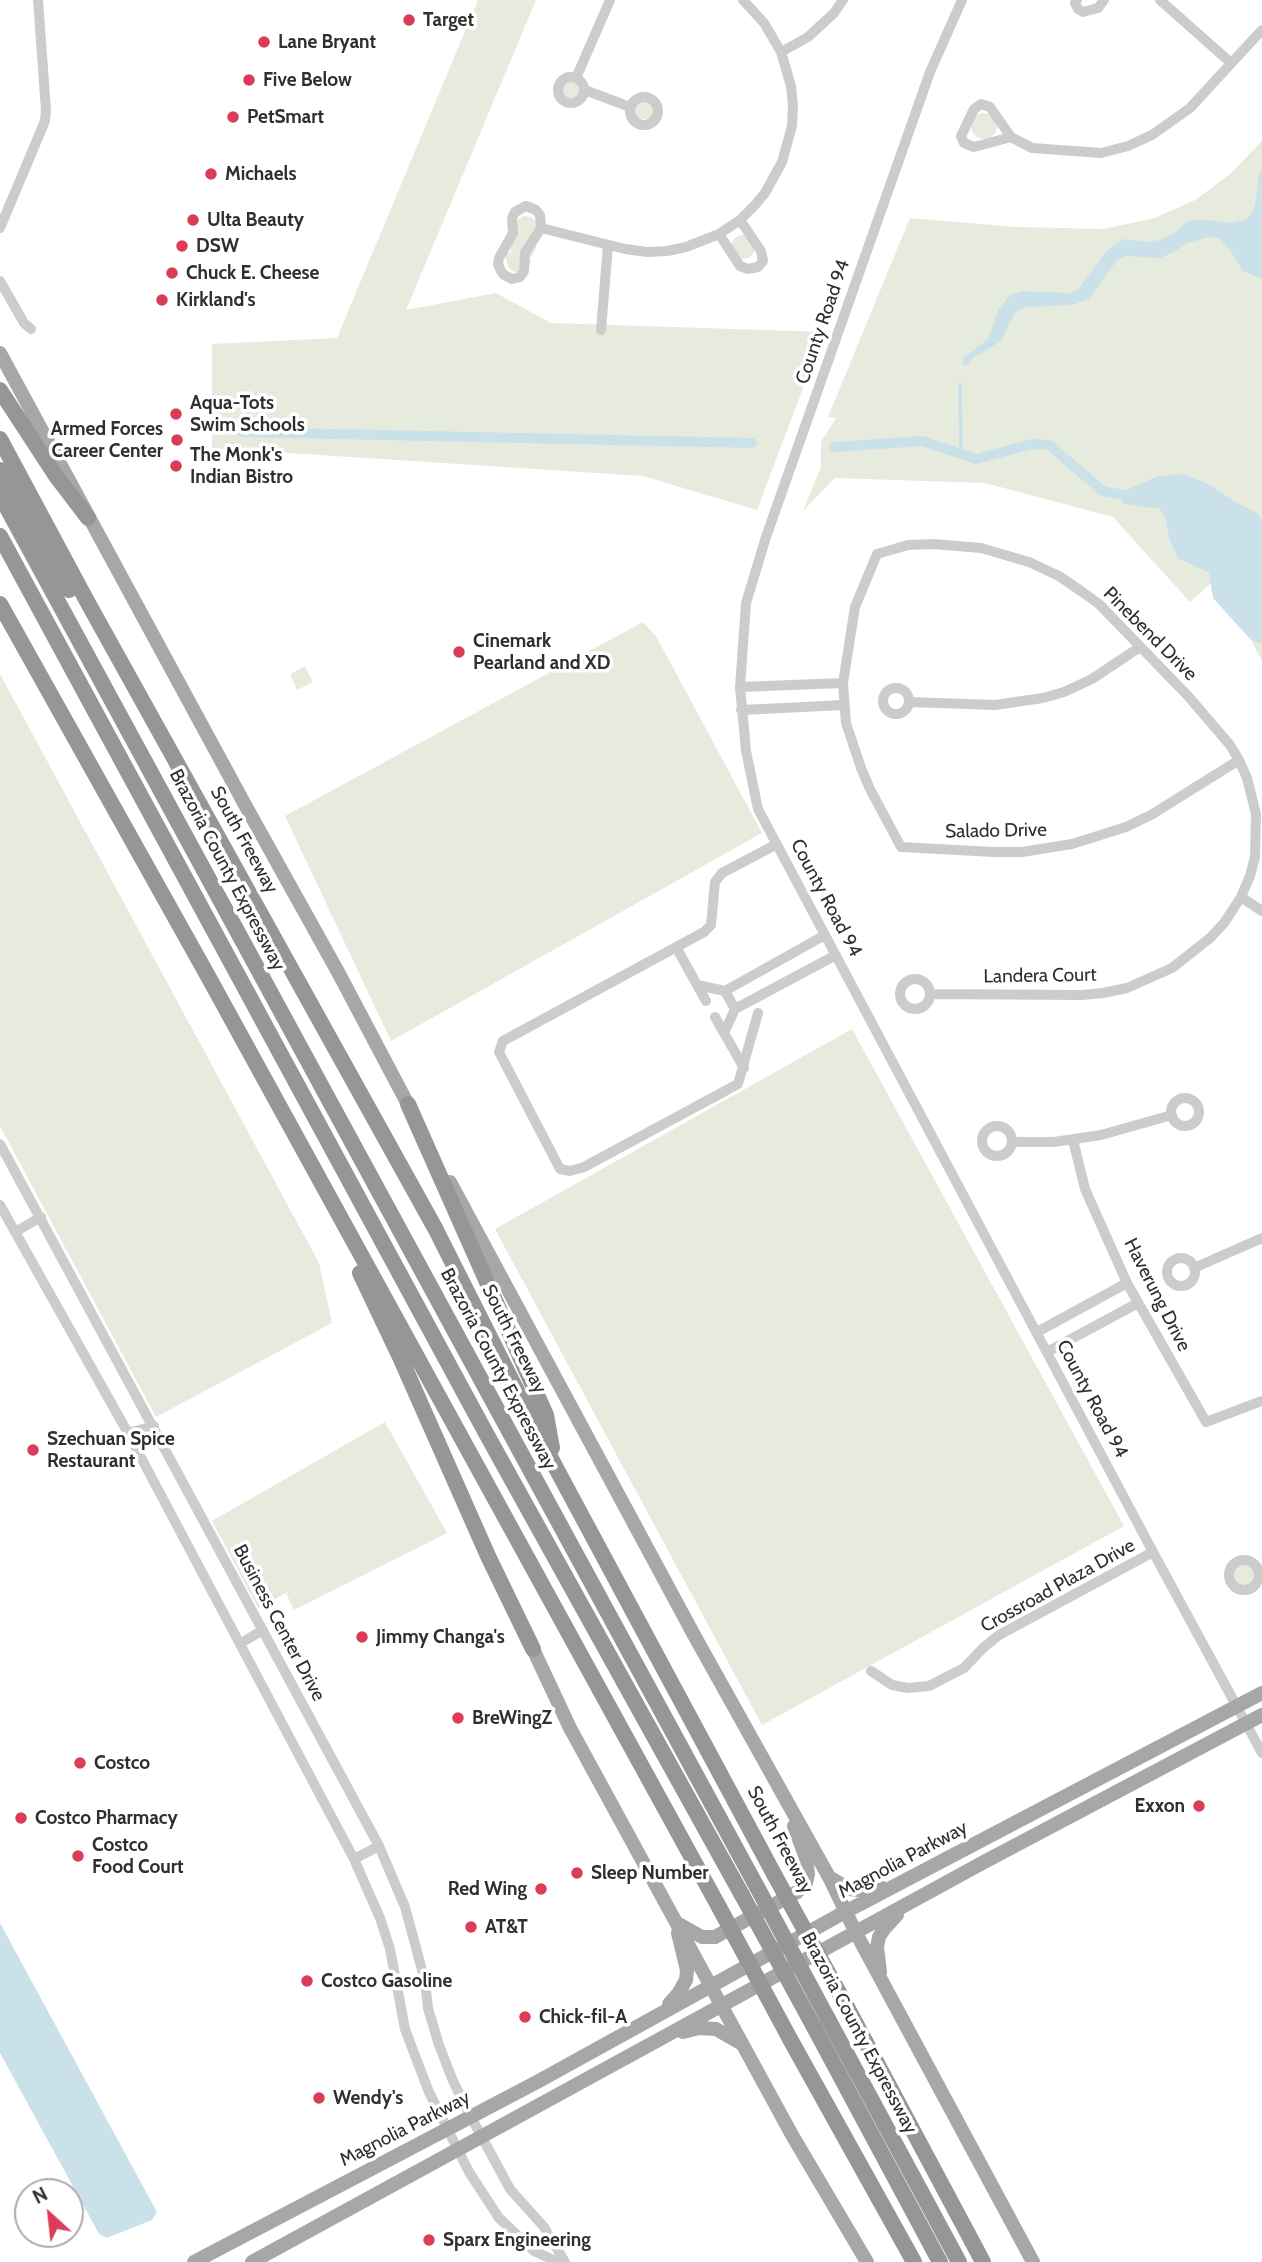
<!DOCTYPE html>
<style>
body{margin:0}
#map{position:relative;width:1262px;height:2262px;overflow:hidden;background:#fff;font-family:Cabin,sans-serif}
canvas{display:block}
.north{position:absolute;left:14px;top:2178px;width:70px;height:70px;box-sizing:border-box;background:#fff;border:2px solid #acacac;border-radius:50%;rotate:333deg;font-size:19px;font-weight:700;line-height:28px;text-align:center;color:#2f2f2f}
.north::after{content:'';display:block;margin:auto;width:24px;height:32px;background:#db3c57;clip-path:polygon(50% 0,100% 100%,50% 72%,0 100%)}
</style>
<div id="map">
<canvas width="1262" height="2262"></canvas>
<div class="north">N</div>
</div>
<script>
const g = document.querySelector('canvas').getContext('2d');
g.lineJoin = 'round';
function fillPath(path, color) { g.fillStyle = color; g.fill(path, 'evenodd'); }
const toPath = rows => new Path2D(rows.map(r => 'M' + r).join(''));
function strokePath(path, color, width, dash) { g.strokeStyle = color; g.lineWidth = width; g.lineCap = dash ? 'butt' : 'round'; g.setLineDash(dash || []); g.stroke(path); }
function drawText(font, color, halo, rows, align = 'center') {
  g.font = font + ' Cabin,sans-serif'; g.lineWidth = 7; g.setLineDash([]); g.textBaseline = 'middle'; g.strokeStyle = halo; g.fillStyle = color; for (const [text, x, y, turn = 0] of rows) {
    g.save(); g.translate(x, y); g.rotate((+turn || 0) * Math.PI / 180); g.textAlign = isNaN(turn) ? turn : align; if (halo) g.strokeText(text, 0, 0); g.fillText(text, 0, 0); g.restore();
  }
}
fillPath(toPath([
 [478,0,536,0,406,310,496,293,551,323,824,332,757,510,643,476,212,448,212,344,337,338],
 '559 90a13 13 0 1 1 26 0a13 13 0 1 1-26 0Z',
 '631 106a13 13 0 1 1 26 0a13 13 0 1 1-26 0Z',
 '971 126a13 13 0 1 1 26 0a13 13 0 1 1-26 0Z',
 [1262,141,1262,661,1218,577,1190,602,1113,517,985,483,835,478,803,511,821,467,821,442,836,418,828,417,910,218,1017,227,1104,229,1155,218,1195,200,1229,175],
 [523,216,531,217,538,222,536,248,532,256,527,259,531,261,529,265,518,272,514,272,508,267,505,255,507,252,511,253,510,247,518,234,516,221],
 '731 247a12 12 0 1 1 24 0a12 12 0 1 1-24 0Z',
 [643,622,656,636,762,833,391,1041,285,816],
 [305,666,313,682,297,690,290,674],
 [0,674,319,1263,332,1323,156,1417,0,1126],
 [852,1029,1124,1526,762,1725,495,1229],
 [385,1422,447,1533,294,1610,286,1593,258,1608,212,1521],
 '1230 1576a13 13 0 1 1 26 0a13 13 0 1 1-26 0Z'
]), '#e6ebdd');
fillPath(toPath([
 [1262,168,1262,279,1243,271,1231,252,1220,239,1209,237,1187,243,1174,252,1160,258,1125,256,1117,260,1089,299,1072,305,1027,307,1020,309,1014,314,1001,341,973,358,967,365,962,365,964,358,988,339,999,309,1010,295,1022,291,1071,293,1078,290,1106,252,1116,243,1124,239,1148,242,1159,240,1171,235,1188,221,1198,219,1232,223,1244,220,1251,214,1255,205,1259,175],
 [1184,474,1210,485,1235,502,1257,513,1262,520,1262,644,1251,640,1213,598,1209,573,1178,558,1170,541,1166,520,1160,509,1123,504,1124,491,1138,485,1158,476],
 [0,1923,157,2212,152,2220,107,2238,99,2234,0,2053]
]), '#cbe1ea');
strokePath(toPath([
 [960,384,961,455]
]), '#cbe1ea', 3.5);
strokePath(toPath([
 [242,432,752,443],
 [834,447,922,441,976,459,1032,444,1049,445,1103,491,1138,498]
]), '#cbe1ea', 10);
strokePath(toPath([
 [962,0,930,72,766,537,746,603,740,687,746,751,758,809,1153,1552,1262,1753],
 [1077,0,1075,3,1078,9,1083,12,1098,8,1104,0],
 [1160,0,1231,63],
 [781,52,808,37,834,13,843,0],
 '558 90a13 13 0 1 1 26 0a13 13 0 1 1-26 0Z',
 [576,78,610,0],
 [585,90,630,107],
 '630 111a14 14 0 1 1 28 0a14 14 0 1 1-28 0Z',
 [1011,137,974,147,964,143,961,136,974,109,981,104,990,107,1011,137,1032,148,1101,153,1128,146,1152,135,1190,108,1262,30],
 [526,206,536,210,540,215,541,228,525,253,524,271,520,277,512,279,504,275,501,271,498,264,499,258,513,233,512,218,515,212,526,206],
 [0,228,45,121,46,110,38,0],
 [541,228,625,249,647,252,667,251,686,247,719,234,740,220,754,206,765,193,782,162,792,126,793,106,791,86,781,52,764,23,743,0],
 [719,234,740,266,748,269,758,267,763,261,761,251,740,220],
 [0,281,24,323,31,329],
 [601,330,608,245],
 [740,687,843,683],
 '883 701a13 13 0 1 1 26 0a13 13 0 1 1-26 0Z',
 [909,702,995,705,1043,698,1064,692,1092,679,1140,647],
 [741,710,844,705],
 [1241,897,1262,911],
 [676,947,706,1001],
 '900 994a15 15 0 1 1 30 0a15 15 0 1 1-30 0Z',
 [697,985,725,991,735,1009],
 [725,991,825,935],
 [930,994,1082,995,1103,993,1127,988,1172,968,1210,938,1224,923,1241,897,1250,876,1255,857,1256,814,1247,778,1239,760,1230,745,1188,696,1099,604,1081,591,1059,576,1029,562,981,548,933,544,908,545,877,554,855,607,843,683,846,723,861,768,870,789,901,847,994,852,1022,852,1072,844,1126,827,1151,815,1239,760],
 [758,1013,738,1084,584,1167,570,1171,560,1169,499,1052,503,1041,704,932,711,925,715,882,722,873,777,844],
 [715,1017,744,1068],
 [724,1033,735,1009,836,955],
 '1171 1112a14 14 0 1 1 28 0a14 14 0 1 1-28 0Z',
 '982 1141a15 15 0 1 1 30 0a15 15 0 1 1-30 0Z',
 [1073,1140,1085,1189,1127,1283,1206,1422,1262,1401],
 [1013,1142,1054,1142,1101,1135,1172,1115],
 [0,1144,379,1846,405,1907,425,1981,428,2008,439,2045,453,2081,471,2117,510,2189,544,2227,565,2262],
 [0,1205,128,1433,354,1859,380,1918,390,1949,405,2029,414,2053,429,2092,469,2172,499,2218,534,2251,558,2262],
 [15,1232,41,1217],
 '1167 1272a14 14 0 1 1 28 0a14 14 0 1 1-28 0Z',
 [1194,1268,1262,1238],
 [1037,1332,1127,1283],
 [1047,1352,1138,1303],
 [128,1433,154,1426],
 '1229 1575a15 15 0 1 1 30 0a15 15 0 1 1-30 0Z',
 [241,1643,263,1630],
 [871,1671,892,1685,908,1688,929,1686,964,1668,984,1647,999,1635,1153,1552],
 [354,1859,379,1846]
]), '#ccc', 10);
strokePath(toPath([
 [0,353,244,803,338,972,412,1112],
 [450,1182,694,1635,829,1877,856,1933,1033,2262],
 [533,1649,570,1728,792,2135,867,2262],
 [829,1877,849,1889,868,1891,882,1888],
 [677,1923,702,1937,715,1937,797,1892,806,1883,808,1874,806,1858,794,1826],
 [880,1972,877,1947,879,1937,884,1929,897,1915],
 [669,2004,678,1994,686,1980,687,1970,678,1933],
 [683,2032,699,2028,716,2029,742,2044],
 [194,2262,537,2082,845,1912,1262,1693],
 [252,2262,984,1862,1262,1715]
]), '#a7a7a7', 14);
strokePath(toPath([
 [0,390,56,476,88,518],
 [0,439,88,603,435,1228,556,1468,775,1876],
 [0,470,69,590],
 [0,495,757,1887],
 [0,536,487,1435,742,1895],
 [0,604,209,978,719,1907],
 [408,1104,546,1415,552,1448],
 [360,1273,400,1357,488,1556,533,1649],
 [847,2007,983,2262],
 [828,2019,959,2262],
 [814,2027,940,2262],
 [790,2039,914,2262]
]), '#969696', 16);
strokePath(toPath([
 [775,1876,847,2007],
 [757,1887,828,2019],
 [742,1895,814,2027],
 [719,1907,790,2039]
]), '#969696', 16);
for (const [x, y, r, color] of [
 [409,20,7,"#db3c57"],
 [264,42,7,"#db3c57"],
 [249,80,7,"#db3c57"],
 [233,117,7,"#db3c57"],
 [211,174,7,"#db3c57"],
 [193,220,7,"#db3c57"],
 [182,246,7,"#db3c57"],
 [172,273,7,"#db3c57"],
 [162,300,7,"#db3c57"],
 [176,414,7,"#db3c57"],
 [177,440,7,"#db3c57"],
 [176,466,7,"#db3c57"],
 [459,652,7,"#db3c57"],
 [33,1450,7,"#db3c57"],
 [362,1637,7,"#db3c57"],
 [458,1718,7,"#db3c57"],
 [80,1763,7,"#db3c57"],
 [1199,1806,7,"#db3c57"],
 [21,1818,7,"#db3c57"],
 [78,1856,7,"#db3c57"],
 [577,1873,7,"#db3c57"],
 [541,1889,7,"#db3c57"],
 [471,1927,7,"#db3c57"],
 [307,1981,7,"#db3c57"],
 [525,2017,7,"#db3c57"],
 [319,2098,7,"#db3c57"],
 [429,2240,7,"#db3c57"]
]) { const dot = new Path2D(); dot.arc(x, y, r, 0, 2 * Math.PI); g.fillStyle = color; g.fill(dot); strokePath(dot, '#fff', 2.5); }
drawText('bold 19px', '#2f2f2f', '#fff', [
 ["Target",423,20],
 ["Lane Bryant",278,42],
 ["Five Below",263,80],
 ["PetSmart",247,117],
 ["Michaels",225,174],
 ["Ulta Beauty",207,220],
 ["DSW",196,246],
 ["Chuck E. Cheese",186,273],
 ["Kirkland's",176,300],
 ["Aqua-Tots",190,403],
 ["Swim Schools",190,425],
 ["Armed Forces",163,429,"right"],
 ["Career Center",163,451,"right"],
 ["The Monk's",190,455],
 ["Indian Bistro",190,477],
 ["Cinemark",473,641],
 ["Pearland and XD",473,663],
 ["Szechuan Spice",47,1439],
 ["Restaurant",47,1461],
 ["Jimmy Changa's",376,1637],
 ["BreWingZ",472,1718],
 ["Costco",94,1763],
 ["Exxon",1185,1806,"right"],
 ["Costco Pharmacy",35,1818],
 ["Costco",92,1845],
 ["Food Court",92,1867],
 ["Sleep Number",591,1873],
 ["Red Wing",527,1889,"right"],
 ["AT&T",485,1927],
 ["Costco Gasoline",321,1981],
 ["Chick-fil-A",539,2017],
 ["Wendy's",333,2098],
 ["Sparx Engineering",443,2240]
], 'left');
drawText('19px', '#2f2f2f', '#fff', [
 ["County Road 94",823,322,-71],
 ["Pinebend Drive",1150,634,45],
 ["Salado Drive",996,831,-1],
 ["South Freeway",244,840,61],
 ["Brazoria County Expressway",227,870,62],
 ["County Road 94",826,898,62],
 ["Landera Court",1040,976,-1],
 ["Haverung Drive",1157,1295,63],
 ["South Freeway",514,1339,63],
 ["Brazoria County Expressway",498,1369,62],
 ["County Road 94",1092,1399,62],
 ["Crossroad Plaza Drive",1058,1586,-29],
 ["Business Center Drive",279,1623,62],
 ["South Freeway",780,1840,62],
 ["Magnolia Parkway",903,1860,-28],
 ["Brazoria County Expressway",859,2033,62],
 ["Magnolia Parkway",405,2129,-27]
]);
</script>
